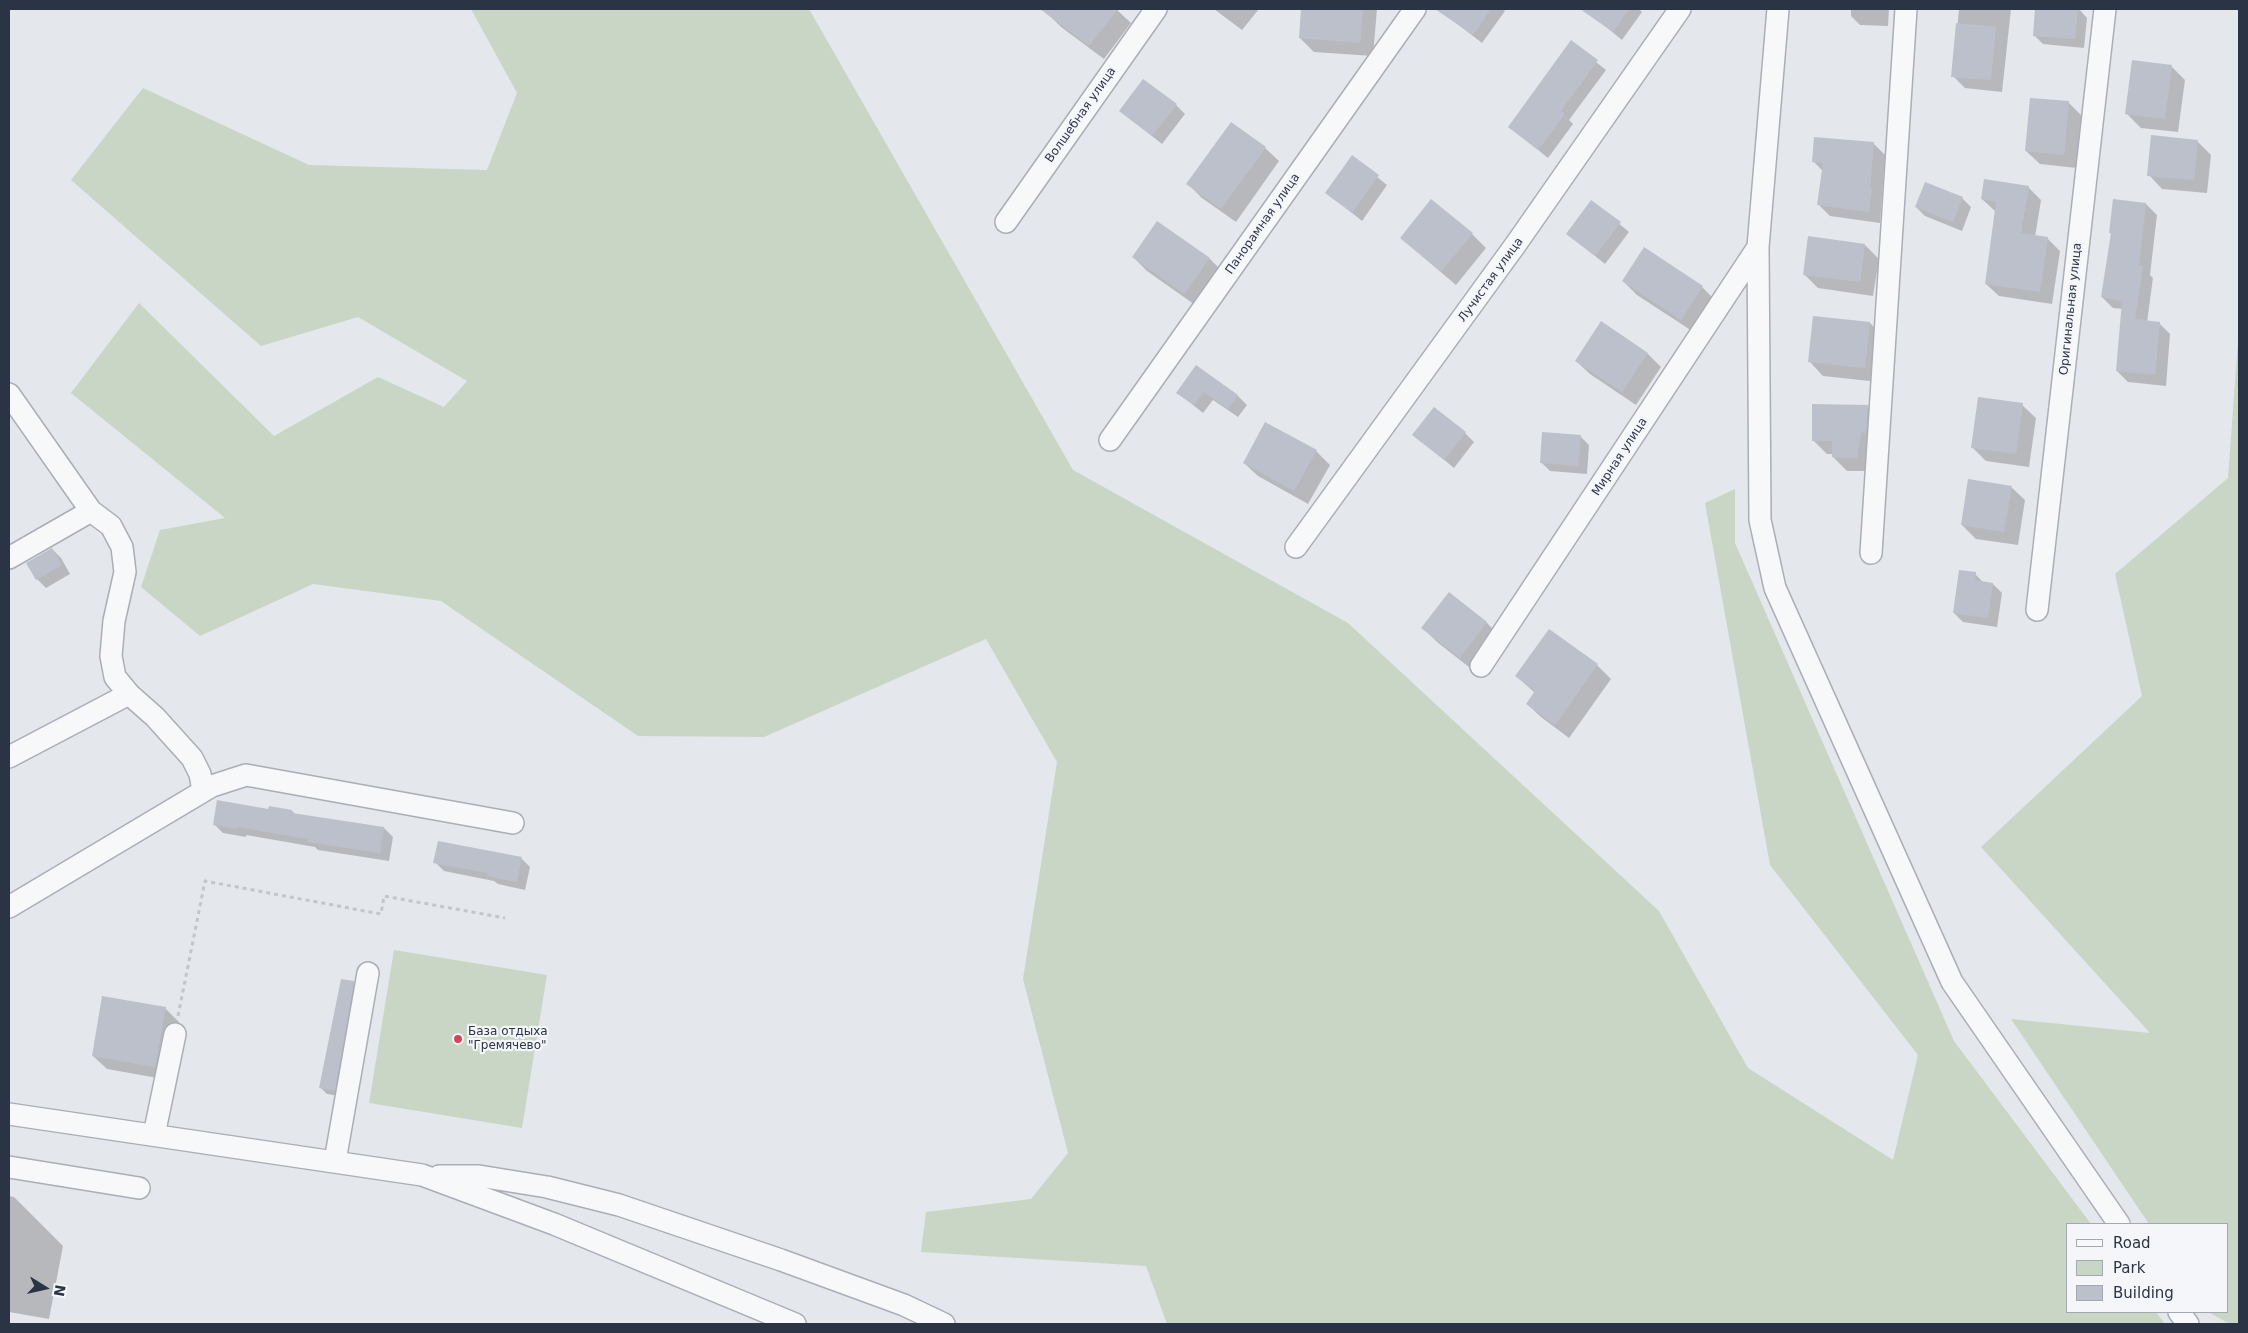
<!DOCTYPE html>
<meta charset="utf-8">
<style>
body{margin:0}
#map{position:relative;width:2248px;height:1333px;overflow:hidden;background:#e4e7ec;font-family:"DejaVu Sans",sans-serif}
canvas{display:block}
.frame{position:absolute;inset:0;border:10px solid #2b3445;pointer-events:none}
.legend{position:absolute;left:2066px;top:1223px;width:162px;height:90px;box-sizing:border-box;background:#f4f6f9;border:1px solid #a4a8b1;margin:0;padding:6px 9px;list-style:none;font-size:15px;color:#2b3445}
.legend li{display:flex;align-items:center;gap:10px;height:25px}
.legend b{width:25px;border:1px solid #a4a8b1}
.north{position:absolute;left:20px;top:1263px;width:50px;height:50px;-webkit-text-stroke:4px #f4f6f9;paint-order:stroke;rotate:100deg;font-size:14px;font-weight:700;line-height:20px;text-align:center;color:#2b3445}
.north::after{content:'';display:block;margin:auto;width:18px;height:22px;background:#2b3445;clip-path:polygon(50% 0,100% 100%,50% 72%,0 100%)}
</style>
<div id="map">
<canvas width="2248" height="1333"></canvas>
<div class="frame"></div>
<ul class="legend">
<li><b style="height:6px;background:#f7f8fa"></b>Road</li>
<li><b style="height:14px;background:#c9d6c5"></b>Park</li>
<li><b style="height:14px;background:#bbc0ca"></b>Building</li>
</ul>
<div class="north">N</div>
</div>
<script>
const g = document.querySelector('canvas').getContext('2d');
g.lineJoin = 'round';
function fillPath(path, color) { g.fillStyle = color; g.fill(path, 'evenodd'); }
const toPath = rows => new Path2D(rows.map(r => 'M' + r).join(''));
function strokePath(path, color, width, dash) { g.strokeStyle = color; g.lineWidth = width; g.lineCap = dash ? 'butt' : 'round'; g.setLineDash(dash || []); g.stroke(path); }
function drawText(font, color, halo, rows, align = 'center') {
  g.font = font + ' "DejaVu Sans",sans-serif'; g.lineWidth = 4.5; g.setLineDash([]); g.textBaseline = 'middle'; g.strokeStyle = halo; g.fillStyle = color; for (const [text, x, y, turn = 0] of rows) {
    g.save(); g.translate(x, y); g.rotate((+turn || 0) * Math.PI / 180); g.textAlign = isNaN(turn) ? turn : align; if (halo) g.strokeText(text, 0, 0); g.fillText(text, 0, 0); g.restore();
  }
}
fillPath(toPath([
 [471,9,809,9,1073,470,1348,623,1659,911,1748,1068,1893,1160,1918,1055,1770,865,1705,503,1735,489,1735,543,1954,1041,2091,1224,2067,1224,2067,1312,2156,1312,2165,1324,1167,1324,1146,1266,921,1252,926,1212,1031,1199,1068,1153,1023,979,1057,762,986,639,764,737,638,736,441,601,313,584,200,636,141,587,160,530,225,518,71,393,139,303,274,436,378,377,444,407,467,381,358,317,261,346,71,180,143,88,309,165,487,170,517,93],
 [2239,327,2239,1324,2230,1324,2208,1312,2227,1312,2227,1224,2149,1224,2011,1019,2150,1033,1981,847,2142,696,2115,574,2228,478],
 [394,950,547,975,522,1128,369,1103]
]), '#c9d6c5');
fillPath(toPath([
 [1051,9,1116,9,1131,23,1104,59,1061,27,1047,13],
 [1214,9,1259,9,1242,30],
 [1302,9,1377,9,1373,56,1314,52,1300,38],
 [1452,9,1502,9,1505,11,1482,43,1447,16],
 [1594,9,1639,9,1642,12,1622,40,1590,14],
 [1851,9,1889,9,1888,26,1860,25,1851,16],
 [1959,9,2015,9,2011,9,2002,92,1965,88,1953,76],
 [2036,9,2079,9,2087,18,2084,48,2043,44,2034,35],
 [1571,42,1606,70,1569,120,1573,124,1548,158,1510,127],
 [2171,66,2185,80,2178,132,2141,128,2127,114],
 [2069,103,2082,116,2077,168,2040,164,2026,151],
 [1176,105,1185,114,1162,144,1120,111],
 [2197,141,2211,155,2207,193,2162,189,2149,175],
 [1873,143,1885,155,1880,223,1830,216,1819,205,1823,171,1814,162],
 [1265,148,1279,161,1236,222,1202,198,1188,184],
 [1352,157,1387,185,1362,221,1326,192],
 [2028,187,2041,200,2035,237,2047,238,2060,251,2052,304,1999,296,1986,284,1996,212,1982,199],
 [1962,198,1971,207,1962,231,1925,216,1916,207],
 [1592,201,1629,232,1605,264,1568,234],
 [2146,204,2157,215,2150,275,2153,278,2147,322,2159,323,2170,334,2166,386,2128,382,2117,371,2123,309,2113,308,2102,297,2112,235,2110,233],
 [1472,234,1486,248,1456,285,1401,238],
 [1865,245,1879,259,1873,296,1818,288,1804,274],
 [1133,257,1209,258,1223,272,1198,307,1147,271],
 [1623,281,1702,287,1716,301,1695,333,1637,295],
 [1814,317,1870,323,1884,337,1879,382,1823,376,1810,362],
 [1648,354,1661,367,1636,405,1590,374,1576,361],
 [1196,367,1238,396,1247,405,1238,417,1213,400,1203,413,1178,393],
 [2022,405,2036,418,2029,467,1986,461,1972,447],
 [1867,406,1881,420,1870,471,1847,471,1833,457,1833,454,1827,454,1813,440],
 [1265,424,1316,451,1330,465,1308,504,1258,476,1244,463],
 [1465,433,1474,442,1454,468,1414,435],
 [1580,436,1589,445,1587,474,1550,471,1541,462],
 [2011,487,2025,500,2018,545,1976,539,1962,525],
 [52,549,61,558,70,574,46,588,37,579],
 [1975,574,1984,583,1993,584,2002,593,1997,627,1963,622,1954,613],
 [1449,594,1487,623,1500,636,1474,671,1437,642,1423,628],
 [1550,630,1597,665,1611,679,1569,738,1541,717,1527,704,1535,693,1516,676],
 [292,811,296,815,384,828,393,837,389,861,318,850,315,847,246,835,246,837,223,833,214,824],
 [521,858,530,867,525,890,498,884,494,881,444,871,435,862],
 [353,982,359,988,340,1096,327,1094,321,1088],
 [165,1008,179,1022,169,1080,107,1069,93,1056],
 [9,1196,14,1197,63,1246,49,1319,9,1312]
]), '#0003');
fillPath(toPath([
 [1040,9,1118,9,1089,46],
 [1301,9,1363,9,1360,43,1299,38],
 [1435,9,1491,9,1473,35],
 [1580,9,1629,9,1613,32],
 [2035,9,2078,9,2075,39,2033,36],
 [1956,23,1996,27,1991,80,1951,77],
 [1571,40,1598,60,1561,111,1565,114,1538,150,1508,127],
 [2132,60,2172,65,2165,119,2125,114],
 [1143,79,1177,104,1152,136,1119,111],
 [2030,98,2069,101,2064,155,2025,151],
 [1231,122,1266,147,1221,209,1186,184],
 [2151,135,2198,140,2194,180,2147,176],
 [1814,137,1874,142,1870,188,1872,188,1869,212,1817,205,1823,163,1812,162],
 [1352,155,1379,175,1352,213,1325,193],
 [1984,179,2029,186,2021,233,2048,237,2040,292,1985,284,1996,202,1981,199],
 [1925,182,1963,197,1953,222,1915,207],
 [1431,199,1473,233,1441,272,1400,238],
 [2113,199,2146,203,2139,266,2143,266,2135,319,2160,322,2155,375,2116,371,2122,301,2101,297,2111,233,2109,233],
 [1591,200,1621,222,1595,256,1566,234],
 [1157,221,1210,258,1184,294,1132,257],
 [1808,236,1865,244,1860,282,1803,275],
 [1644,247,1703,286,1681,320,1622,281],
 [1813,316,1870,322,1865,368,1808,362],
 [1601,321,1648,353,1622,392,1575,361],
 [1196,365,1238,395,1228,409,1204,392,1194,405,1176,393],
 [1978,397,2023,403,2016,454,1971,448],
 [1812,404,1868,405,1866,433,1861,432,1857,458,1832,457,1832,441,1812,441],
 [1434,407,1466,432,1444,460,1412,435],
 [1265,422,1317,450,1294,491,1243,463],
 [1542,432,1581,435,1578,466,1540,463],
 [1968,479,2012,486,2004,532,1961,525],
 [52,548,62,565,36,580,26,563],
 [1959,570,1976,572,1975,580,1993,583,1988,618,1953,613],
 [1449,592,1487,622,1460,658,1421,628],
 [1549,629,1598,664,1555,725,1526,704,1535,691,1515,676],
 [217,800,268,809,269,806,292,810,292,813,384,827,380,853,308,842,308,839,237,827,237,829,213,825],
 [438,841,522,857,517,882,487,876,488,873,433,863],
 [341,979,354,981,335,1091,319,1088],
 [102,996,166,1007,155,1067,92,1056]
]), '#bbc0ca');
const minor = toPath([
 [1778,9,1758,247,1760,520,1775,588,1952,982,2119,1224],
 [1006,222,1156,9],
 [9,394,91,511,111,526,122,547,125,572,114,621,111,656,115,677,129,694,155,717,192,758,200,774,203,791],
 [1110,440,1415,9],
 [1296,547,1516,244,1680,9],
 [1871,553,1906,9],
 [9,558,91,511],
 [2037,610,2105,9],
 [1481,666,1758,247],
 [9,757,129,694],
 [9,907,212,786,246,775,513,823],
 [9,1114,422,1175,554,1224,795,1324],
 [154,1135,175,1034],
 [335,1161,368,973],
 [9,1167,139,1188],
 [439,1176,479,1176,547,1187,619,1205,781,1260,904,1305,944,1324],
 [2179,1312,2188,1324]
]);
strokePath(minor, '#a9aeb7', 24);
strokePath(toPath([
 [178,1016,205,881,381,914,384,896,505,918]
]), '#c2c5cb', 3, [4, 4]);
strokePath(minor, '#f7f8fa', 21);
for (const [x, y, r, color] of [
 [458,1039,5,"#d1495b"]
]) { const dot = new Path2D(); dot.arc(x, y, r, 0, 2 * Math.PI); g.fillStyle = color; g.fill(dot); strokePath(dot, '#f4f6f9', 2); }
drawText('12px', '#2b3445', '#f4f6f9', [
 ["Волшебная улица",1081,115,-55],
 ["Панорамная улица",1263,224,-55],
 ["Лучистая улица",1491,280,-54],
 ["Оригинальная улица",2071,309,-84],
 ["Мирная улица",1620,457,-57]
]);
drawText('12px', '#2b3445', '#f4f6f9', [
 ["База отдыха",468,1032],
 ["\"Гремячево\"",468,1046]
], 'left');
</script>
